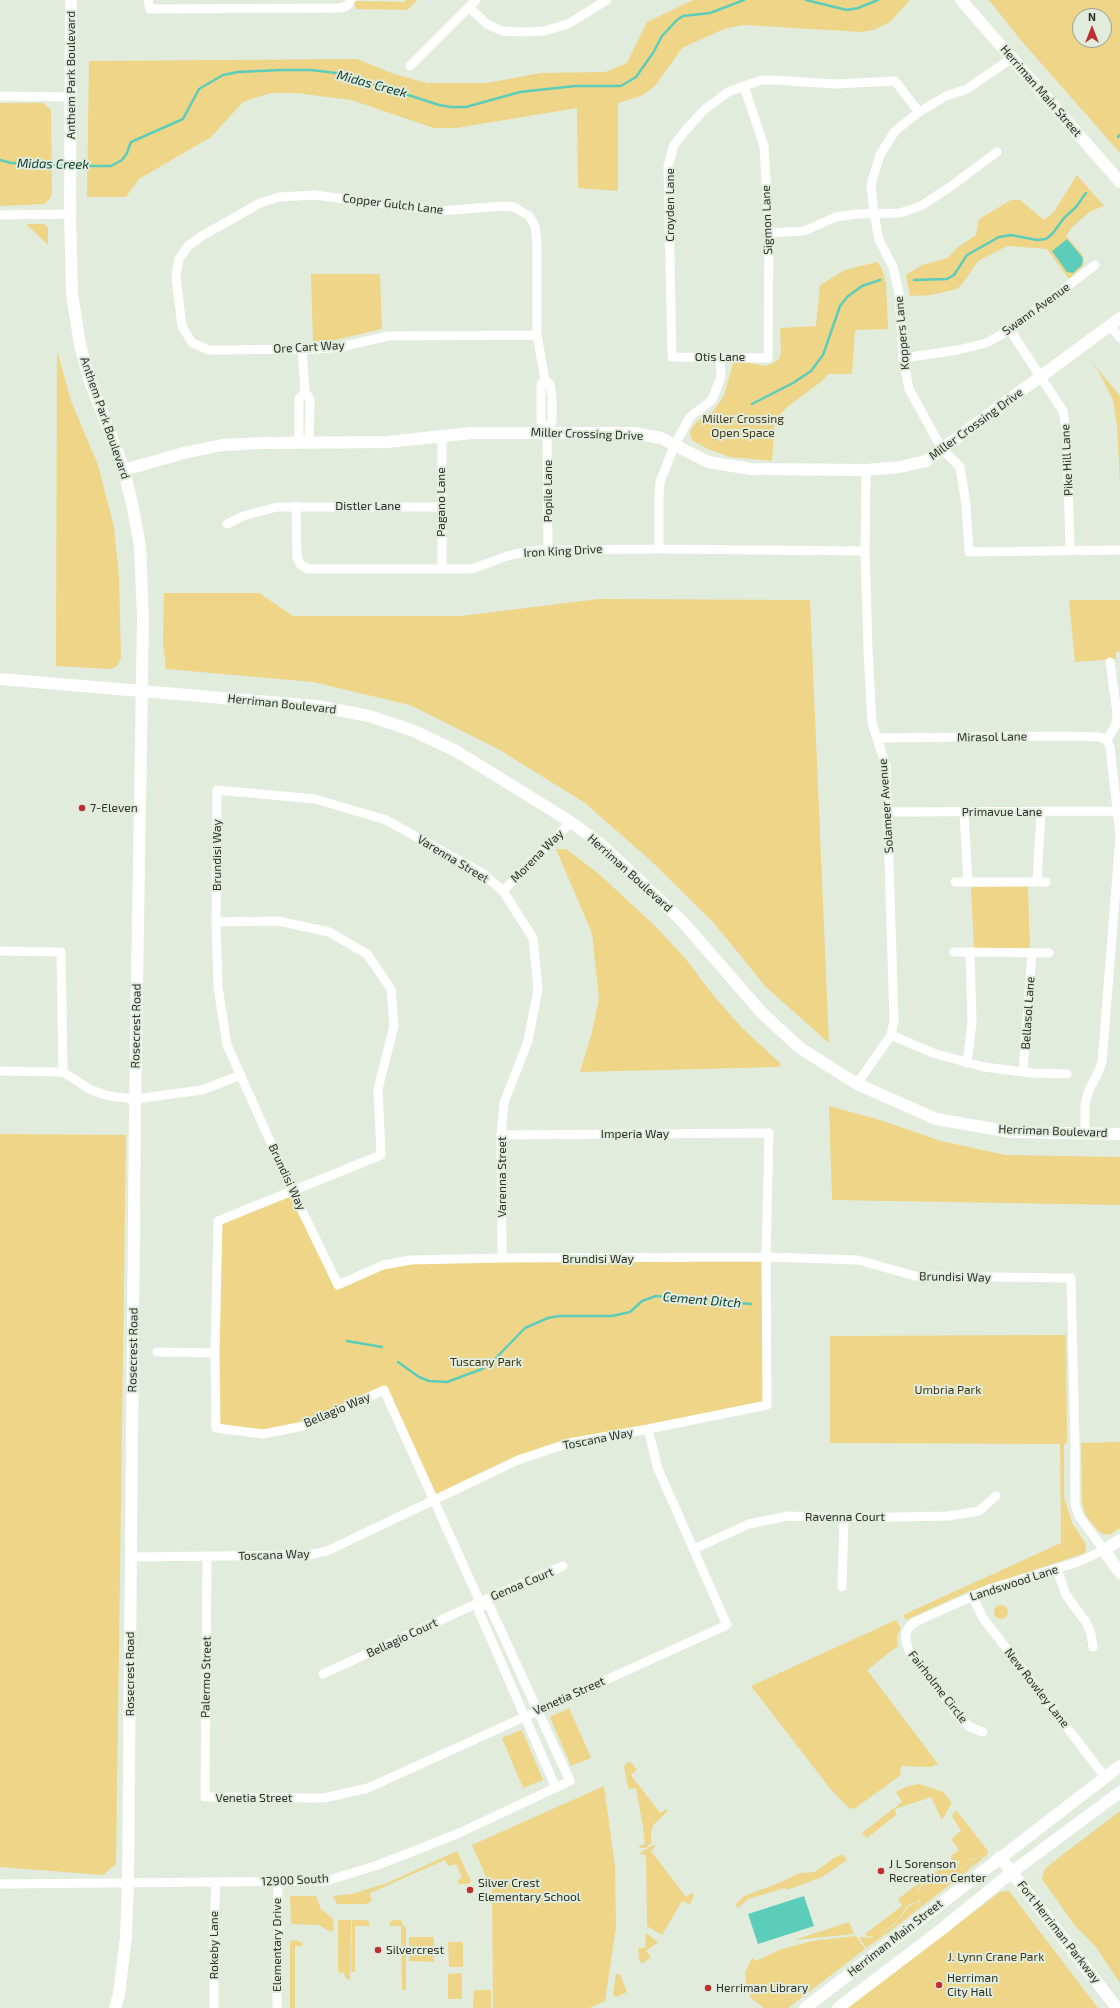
<!DOCTYPE html>
<style>
body{margin:0}
#map{position:relative;width:1120px;height:2008px;overflow:hidden;background:#e1ecdc;font-family:"Exo 2",sans-serif}
canvas{display:block}
.north{position:absolute;left:1072px;top:8px;width:40px;height:40px;box-sizing:border-box;background:#e1ecdc;border:1px solid #98a195;border-radius:50%;rotate:0deg;font-size:11px;font-weight:700;line-height:16px;text-align:center;color:#2b302a}
.north::after{content:'';display:block;margin:auto;width:14px;height:18px;background:#be2f30;clip-path:polygon(50% 0,100% 100%,50% 72%,0 100%)}
</style>
<div id="map">
<canvas width="1120" height="2008"></canvas>
<div class="north">N</div>
</div>
<script>
const g = document.querySelector('canvas').getContext('2d');
g.lineJoin = 'round';
function fillPath(path, color) { g.fillStyle = color; g.fill(path, 'evenodd'); }
const toPath = rows => new Path2D(rows.map(r => 'M' + r).join(''));
function strokePath(path, color, width, dash) { g.strokeStyle = color; g.lineWidth = width; g.lineCap = dash ? 'butt' : 'round'; g.setLineDash(dash || []); g.stroke(path); }
function drawText(font, color, halo, rows, align = 'center') {
  g.font = font + ' "Exo 2",sans-serif'; g.lineWidth = 4; g.setLineDash([]); g.textBaseline = 'middle'; g.strokeStyle = halo; g.fillStyle = color; for (const [text, x, y, turn = 0] of rows) {
    g.save(); g.translate(x, y); g.rotate((+turn || 0) * Math.PI / 180); g.textAlign = isNaN(turn) ? turn : align; if (halo) g.strokeText(text, 0, 0); g.fillText(text, 0, 0); g.restore();
  }
}
fillPath(toPath([
 [405,0,417,0,407,10,357,9,354,5,356,1,405,2],
 [693,0,910,0,890,22,873,30,862,32,744,25,724,29,682,48,655,86,641,96,618,103,618,191,578,188,577,108,456,128,434,128,351,100,296,93,271,93,243,102,211,137,139,179,126,197,87,197,89,61,357,59,394,74,427,83,487,83,541,73,605,72,627,63,647,22],
 [989,0,1120,0,1120,153,1019,38],
 [1080,16,1104,16,1104,40,1080,40],
 [0,103,43,103,51,110,52,191,51,197,45,204,0,206],
 [1077,175,1104,206,1091,211,1072,227,1066,236,1082,254,1084,262,1083,266,1069,279,1047,249,1007,246,978,261,963,283,957,289,931,295,910,296,906,275,922,265,948,258,957,248,976,235,979,219,1011,200,1020,200,1044,220,1054,212],
 [26,224,44,224,48,228,48,245],
 [877,262,882,269,886,283,888,329,855,330,852,374,828,374,822,381,786,408,775,420,772,461,730,457,708,449,692,440,690,432,692,428,698,421,713,411,724,396,733,363,750,363,764,366,772,364,779,359,781,353,780,328,816,326,820,285,845,270],
 [311,274,380,274,382,329,335,340,313,342],
 [57,350,71,401,98,465,114,527,119,577,121,658,117,666,111,669,56,666],
 [1089,358,1120,396,1120,485,1117,425,1113,400,1099,372],
 [164,593,259,593,293,616,461,616,599,599,810,600,829,1043,766,987,713,922,649,859,585,803,498,749,410,705,313,682,166,669,163,642],
 [1069,600,1120,600,1120,651,1116,652,1116,659,1075,662],
 [556,849,566,849,599,874,654,925,685,958,713,995,743,1029,781,1064,779,1067,580,1072,591,1036,599,999,592,933],
 [1028,886,1030,948,974,948,971,887],
 [829,1106,880,1120,941,1141,1005,1155,1120,1157,1120,1205,832,1200],
 [0,1134,126,1135,116,1864,103,1875,0,1867],
 [293,1192,338,1285,411,1260,766,1257,767,1405,569,1443,434,1500,384,1390,304,1426,263,1434,216,1428,218,1222],
 [1066,1335,1067,1443,1064,1444,1064,1497,1072,1523,1086,1544,1085,1553,965,1593,906,1620,903,1615,1061,1543,1060,1444,830,1443,830,1336],
 [1120,1442,1120,1528,1111,1534,1106,1535,1098,1531,1086,1516,1082,1503,1081,1443],
 '994 1612a7 7 0 1 1 14 0a7 7 0 1 1-14 0Z',
 [896,1620,901,1629,897,1636,898,1646,867,1670,938,1764,931,1767,902,1766,900,1769,901,1775,854,1809,849,1808,832,1791,751,1686],
 [569,1708,591,1758,571,1766,550,1717],
 [522,1730,543,1780,523,1788,502,1738],
 [628,1762,632,1763,637,1770,631,1775,660,1813,666,1809,668,1811,654,1824,651,1831,651,1843,646,1848,641,1848,638,1846,645,1844,643,1827,636,1788,629,1789,628,1787,624,1766],
 [919,1784,943,1792,950,1800,951,1804,942,1820,931,1797,895,1809,896,1815,867,1838,862,1833,902,1802,896,1792,905,1787],
 [604,1786,615,1866,616,1927,605,2001,589,2008,493,2008,492,1890,472,1845],
 [956,1810,988,1851,987,1855,971,1868,970,1860,984,1857,970,1859,970,1869,884,1936,885,1932,897,1922,909,1906,918,1901,917,1909,920,1900,908,1905,897,1921,884,1932,882,1937,866,1948,859,1937,872,1938,873,1936,868,1937,865,1934,902,1906,898,1899,937,1869,923,1882,915,1895,924,1883,937,1871,959,1862,955,1872,943,1875,955,1872,960,1861,952,1861,951,1856,959,1850,951,1839,961,1831,952,1816],
 [1120,1811,1120,1983,1096,1947,1076,1927,1042,1879,1044,1871,1048,1866],
 [653,1845,656,1846,651,1851,686,1897,692,1893,694,1895,690,1904,682,1901,662,1935,647,1926,646,1855,639,1854],
 [457,1851,471,1881,469,1884,459,1884,457,1881,462,1877,456,1864,448,1866,445,1860,370,1893,372,1901,366,1904,337,1904,333,1896,352,1894,387,1883],
 [843,1854,847,1860,822,1877,787,1890,785,1888,748,1899,738,1908,735,1905,744,1896,779,1883,800,1873,815,1872,834,1858],
 [1009,1891,1098,2008,847,2008,1000,1892],
 [290,1896,316,1896,321,1909,333,1919,334,1930,331,1932,319,1925,291,1924],
 [338,1920,351,1920,350,1980,346,1979,344,1973,338,1972],
 [352,1920,368,1920,370,1926,355,1926,355,1972,351,1972],
 [392,1920,401,1920,403,1926,406,1926,406,1990,402,1990,401,1926,389,1926],
 [849,1922,854,1934,794,1940],
 [646,1933,658,1942,646,1951,651,1957,642,1964,639,1959,638,1948,645,1948],
 [856,1936,865,1949,788,2008,764,2008,752,1999,747,1991,745,1973,752,1958,756,1961,782,1949,812,1941],
 [409,1937,434,1937,434,1962,409,1961],
 [296,1940,302,1943,303,1946,295,1946,295,2008,290,2008,290,1941],
 [448,1942,463,1942,463,1967,449,1967],
 [462,1973,462,1999,448,1999,448,1974],
 [616,1974,620,1974,627,1992,617,1997,613,1995],
 [474,1990,491,1990,491,2008,473,2008]
]), '#eed587');
fillPath(toPath([
 [1067,239,1083,258,1082,265,1073,273,1067,272,1052,251],
 [804,1896,814,1926,758,1944,748,1914]
]), '#5dcdbb');
strokePath(toPath([
 [806,0,847,10,858,8,878,0],
 [1118,137,1120,135],
 [0,160,11,163,67,166],
 [74,166,111,166,122,160,127,153,131,142,183,119,199,89,223,75,238,72,280,70,311,70,344,74,439,105,451,107,466,107,520,92,575,86,621,86,636,77,653,53,662,36,677,20,683,16,710,13,744,0],
 [914,280,947,279,954,275,967,255,999,237,1011,235,1037,240,1046,239,1053,233,1064,218,1076,207,1086,193],
 [752,404,793,383,811,371,823,355,840,306,847,297,862,286,880,280],
 [347,1341,382,1347],
 [398,1362,419,1377,429,1381,447,1382,482,1369,494,1360,525,1328,548,1318,559,1316,612,1316,630,1312,642,1301,656,1296,751,1304]
]), '#5dcdbb', 2.5);
strokePath(toPath([
 [148,0,150,9,341,8,348,5,351,0],
 [469,7,487,24,502,31,521,32,544,31,568,24,607,0],
 [1012,58,967,89,946,96,919,112,895,131,880,155,871,184,874,213,879,240,893,267,899,293,903,358,909,389,942,449,960,467,966,504,969,552,1120,550],
 [410,66,476,0],
 [744,86,764,146,769,233,768,358,672,357,668,166,674,145,684,132,704,110,728,92,744,86,762,80,774,80,836,84,895,81,919,112],
 [0,96,70,97],
 [0,215,70,214],
 [769,233,804,231,836,217,857,214,900,213,921,206,950,187,997,152],
 [1110,325,1120,338],
 [1010,330,1063,411,1067,435,1070,550],
 [537,335,388,336,341,347,317,349,209,350,192,343,182,326,176,278,177,269,179,259,188,246,202,236,260,203,279,197,314,195,440,211,503,206,514,207,529,216,535,226,537,245,537,335,545,380,550,384,552,397,552,421,547,433,548,550],
 [302,350,305,392,310,399,309,443],
 [903,358,958,350,986,343,1010,330,1095,265],
 [545,380,541,384,541,421,547,433],
 [442,436,442,569],
 [299,443,299,399,305,392],
 [296,506,297,558,301,565,308,569,472,569,507,556,529,551,548,550,659,549,865,551],
 [227,524,243,516,277,507,440,507],
 [659,549,659,496,660,482,675,444,690,417,712,400,721,377,720,357],
 [877,738,1061,736,1100,737,1107,740],
 [1107,740,1110,747,1120,836],
 [1107,740,1116,724,1117,713,1110,662],
 [887,812,1117,811],
 [964,812,968,882],
 [955,882,1046,882],
 [1037,882,1041,812],
 [503,891,571,822],
 [216,922,278,921,329,932,367,954,391,989,394,1026,378,1089,381,1155,218,1221,215,1353,216,1428,263,1434,304,1426,384,1390,480,1602,479,1612,556,1788],
 [0,951,61,952,63,1072],
 [954,952,1049,953],
 [891,1035,933,1053,984,1067,1032,1073,1067,1074],
 [967,1063,972,1022,970,952],
 [0,1071,63,1072],
 [63,1072,91,1090,109,1096,135,1099,202,1090,241,1075],
 [1023,1072,1032,953],
 [857,1084,891,1035,894,1021,886,766,872,723,868,650,865,551,866,470],
 [1085,1133,1085,1104,1089,1090,1097,1075,1102,1062,1120,837],
 [502,1258,501,1135,504,1103,528,1041,538,989,533,938,503,891,482,873,386,820,315,799,217,790,216,922,218,987,227,1045,293,1192,338,1285,383,1265,411,1260,502,1258,766,1257,858,1260,915,1276,1071,1278,1075,1442,1075,1504,1079,1516,1104,1550,1078,1562,989,1589,917,1621,910,1626,906,1633,906,1643,909,1651,960,1718,970,1727,983,1732],
 [157,1352,215,1353],
 [694,1549,749,1524,788,1516,844,1518,948,1516,979,1511,996,1496],
 [131,1557,308,1555,327,1551,518,1460,569,1443,648,1429,767,1405,766,1257,769,1133,501,1135],
 [207,1557,205,1797,324,1798,368,1788,727,1625,658,1469,648,1429],
 [1057,1569,1066,1595,1086,1622,1091,1634,1093,1647],
 [842,1587,844,1518],
 [972,1596,983,1618,1105,1777],
 [323,1674,480,1602,563,1566],
 [0,1884,326,1881,378,1865,457,1834,570,1781,490,1607,480,1602],
 [214,2008,214,1923,216,1882],
 [277,2008,278,1882]
]), '#fff', 9);
strokePath(toPath([
 [71,0,70,214,72,294,80,345,89,378,124,470,133,508,140,546,143,617,135,1108,128,1881,126,1937,119,1994,115,2008],
 [961,0,1120,182],
 [124,470,184,453,222,445,262,443,387,442,472,433,634,433,661,438,708,462,751,469,866,470,900,467,926,461,942,449,1120,318],
 [0,679,317,706,369,716,414,731,456,751,571,822,603,846,682,921,762,1013,800,1048,857,1084,936,1119,1011,1132,1120,1134],
 [1120,1540,1104,1550,1120,1573],
 [1000,1857,1117,2008],
 [805,2008,1120,1766],
 [838,2008,942,1929,1012,1872,1120,1792]
]), '#fff', 12);
for (const [x, y, r, color] of [
 [82,808,4,"#be2f30"],
 [881,1871,4,"#be2f30"],
 [470,1890,4,"#be2f30"],
 [378,1950,4,"#be2f30"],
 [939,1985,4,"#be2f30"],
 [708,1988,4,"#be2f30"]
]) { const dot = new Path2D(); dot.arc(x, y, r, 0, 2 * Math.PI); g.fillStyle = color; g.fill(dot); strokePath(dot, '#e1ecdc', 1.5); }
drawText('12px', '#2b302a', '#e1ecdc', [
 ["Anthem Park Boulevard",71,75,-90],
 ["Herriman Main Street",1041,91,49],
 ["Copper Gulch Lane",393,204,7],
 ["Croyden Lane",670,205,-90],
 ["Sigmon Lane",767,220,-92],
 ["Swann Avenue",1036,309,-36],
 ["Koppers Lane",902,333,-95],
 ["Ore Cart Way",309,347,-3],
 ["Otis Lane",720,357],
 ["Anthem Park Boulevard",105,418,71],
 ["Miller Crossing Drive",976,424,-36],
 ["Miller Crossing Drive",587,434,2],
 ["Pike Hill Lane",1067,460,-93],
 ["Popile Lane",548,491,-90],
 ["Pagano Lane",441,502,-90],
 ["Distler Lane",368,506],
 ["Iron King Drive",563,551,-3],
 ["Herriman Boulevard",282,704,6],
 ["Mirasol Lane",992,737,-1],
 ["Solameer Avenue",886,806,-94],
 ["Primavue Lane",1002,812],
 ["Brundisi Way",217,855,-90],
 ["Morena Way",537,856,-45],
 ["Varenna Street",453,859,31],
 ["Herriman Boulevard",630,873,42],
 ["Bellasol Lane",1028,1013,-86],
 ["Rosecrest Road",136,1026,-89],
 ["Herriman Boulevard",1053,1131,2],
 ["Imperia Way",635,1134],
 ["Brundisi Way",287,1177,65],
 ["Varenna Street",502,1177,-90],
 ["Brundisi Way",598,1259],
 ["Brundisi Way",955,1277,1],
 ["Rosecrest Road",133,1350,-89],
 ["Bellagio Way",337,1410,-23],
 ["Toscana Way",598,1439,-11],
 ["Ravenna Court",845,1517],
 ["Toscana Way",274,1555,-2],
 ["Landswood Lane",1014,1583,-18],
 ["Genoa Court",522,1584,-23],
 ["Bellagio Court",402,1638,-25],
 ["Rosecrest Road",130,1674,-90],
 ["Palermo Street",206,1677,-89],
 ["Fairholme Circle",938,1687,52],
 ["New Rowley Lane",1037,1688,52],
 ["Venetia Street",569,1696,-24],
 ["Venetia Street",254,1798],
 ["12900 South",295,1880,-3],
 ["Fort Herriman Parkway",1059,1932,52],
 ["Herriman Main Street",895,1938,-38],
 ["Rokeby Lane",214,1945,-90],
 ["Elementary Drive",277,1945,-90]
]);
drawText('12px', '#423713', '#e1ecdc', [
 ["Miller Crossing",743,419],
 ["Open Space",743,433],
 ["Tuscany Park",486,1362],
 ["Umbria Park",948,1390],
 ["J. Lynn Crane Park",996,1957]
]);
drawText('12px', '#2b302a', '#e1ecdc', [
 ["7-Eleven",90,808],
 ["J L Sorenson",889,1864],
 ["Recreation Center",889,1878],
 ["Silver Crest",478,1883],
 ["Elementary School",478,1897],
 ["Silvercrest",386,1950],
 ["Herriman",947,1978],
 ["City Hall",947,1992],
 ["Herriman Library",716,1988]
], 'left');
drawText('italic 13px', '#0e423a', '#e1ecdc', [
 ["Midas Creek",372,84,15],
 ["Midas Creek",53,164,1],
 ["Cement Ditch",702,1300,5]
]);
</script>
